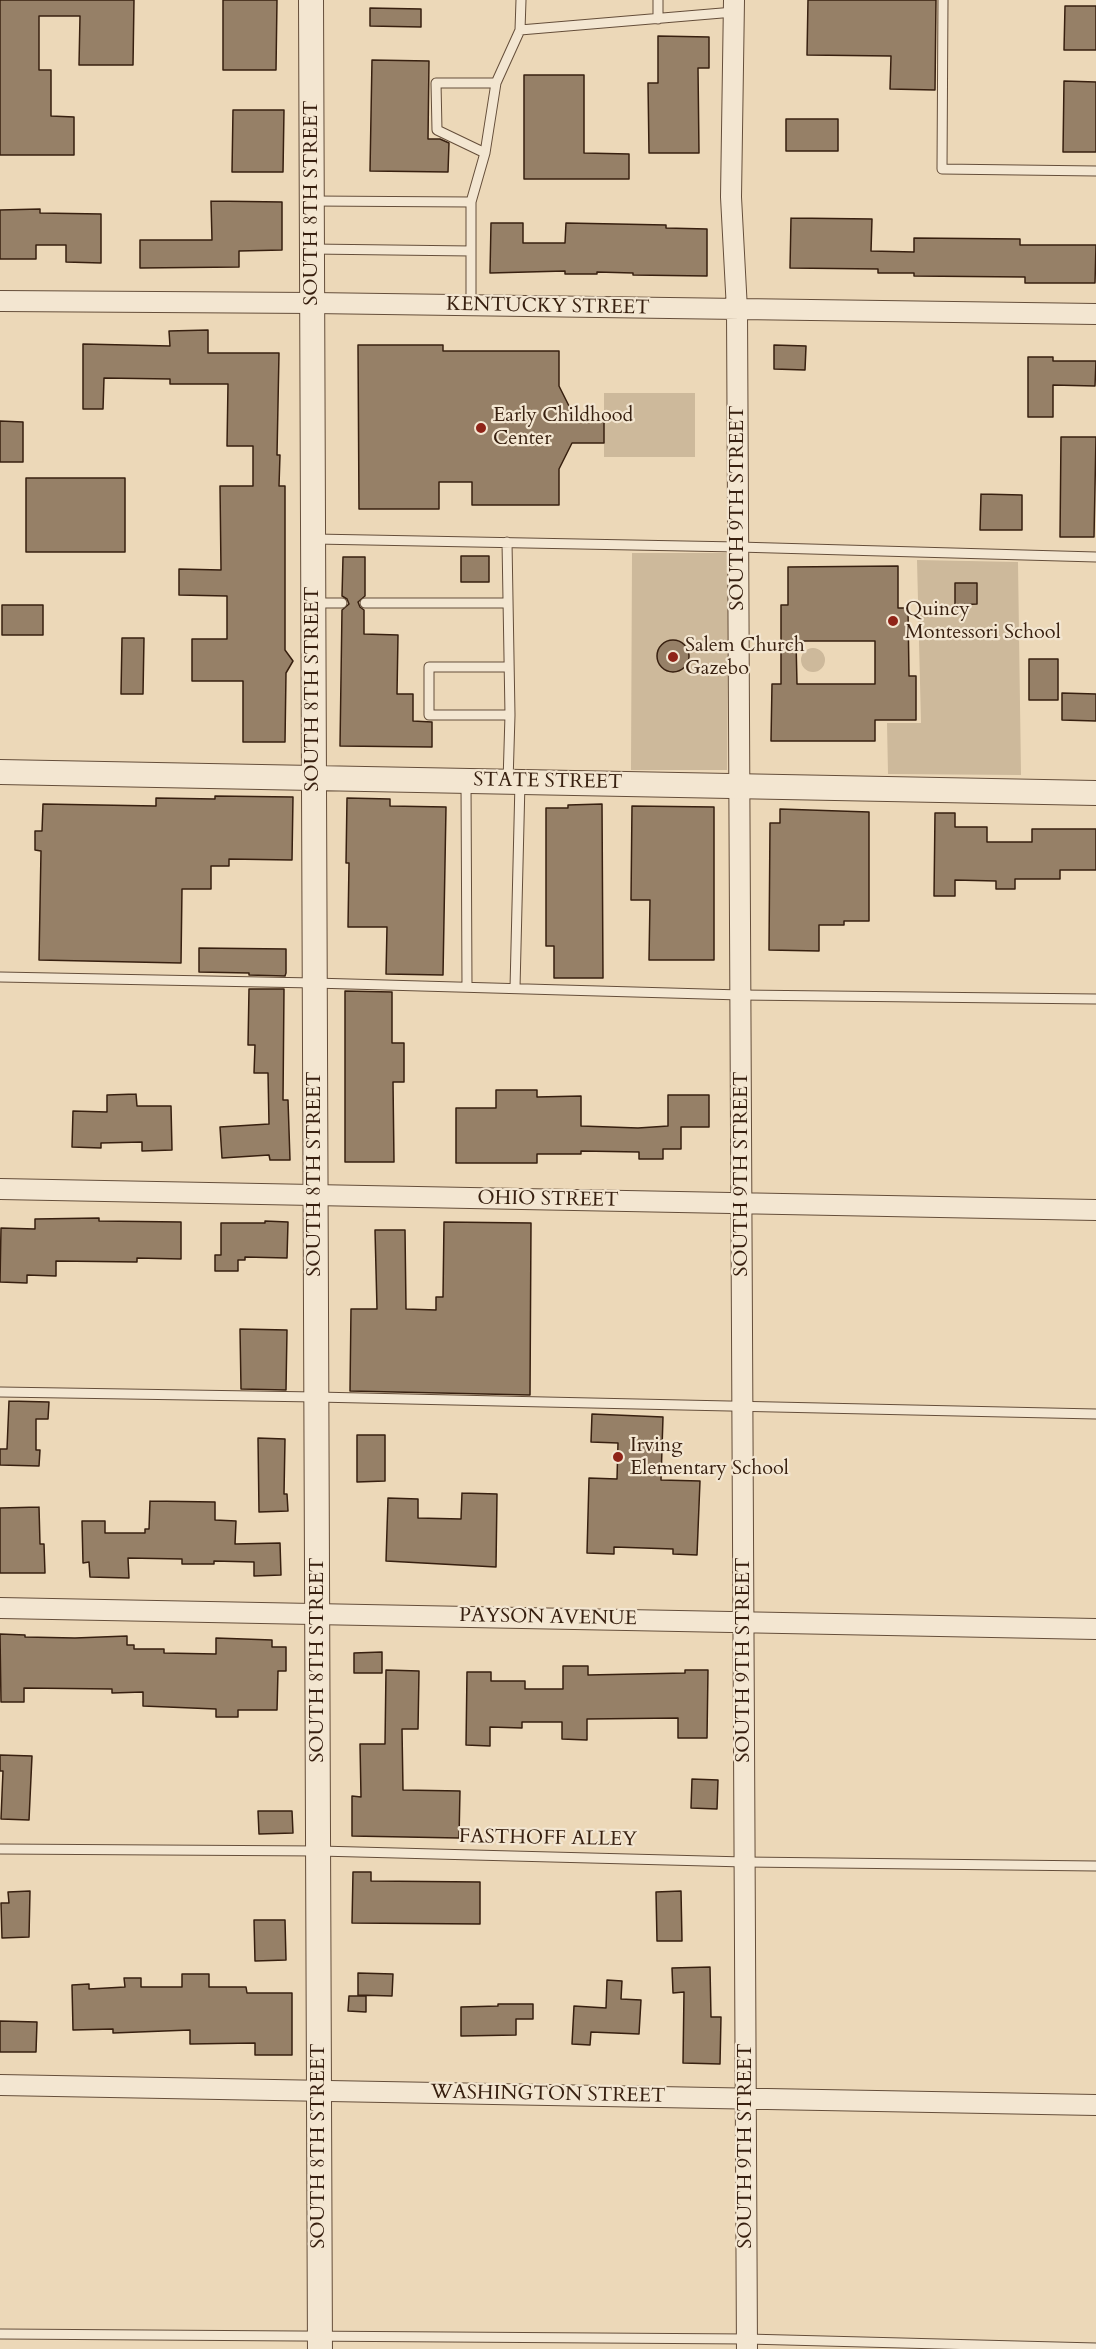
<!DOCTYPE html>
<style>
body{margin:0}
canvas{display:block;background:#ecd8b8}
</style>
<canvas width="1096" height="2349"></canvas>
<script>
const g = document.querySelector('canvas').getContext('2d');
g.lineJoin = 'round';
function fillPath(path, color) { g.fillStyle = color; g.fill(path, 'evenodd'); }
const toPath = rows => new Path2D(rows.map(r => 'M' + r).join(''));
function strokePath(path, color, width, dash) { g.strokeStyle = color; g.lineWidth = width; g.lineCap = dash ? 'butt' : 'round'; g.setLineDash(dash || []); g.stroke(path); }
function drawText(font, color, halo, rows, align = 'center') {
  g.font = font + ' Cardo,serif'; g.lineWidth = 4.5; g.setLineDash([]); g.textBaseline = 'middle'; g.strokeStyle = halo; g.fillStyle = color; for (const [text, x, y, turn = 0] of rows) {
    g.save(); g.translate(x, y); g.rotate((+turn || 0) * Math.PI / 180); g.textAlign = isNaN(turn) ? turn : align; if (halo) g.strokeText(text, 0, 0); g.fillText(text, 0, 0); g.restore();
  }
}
fillPath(toPath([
 [604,393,695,393,695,457,604,457],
 [632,553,729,553,727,770,631,770],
 [917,560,1018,562,1021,775,888,774,887,723,921,723],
 '801 660a12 12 0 1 1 24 0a12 12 0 1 1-24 0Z'
]), '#cdb99b');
const building = toPath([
 [0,0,134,0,133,65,79,65,80,16,39,16,39,70,51,70,51,116,74,117,74,155,0,155,0,0],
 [223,0,277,0,276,70,223,70,223,0],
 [808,0,936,0,935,90,890,89,891,56,807,55,808,0],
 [1065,6,1096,6,1096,50,1064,50,1065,6],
 [370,8,421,9,421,27,370,26,370,8],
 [658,36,709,37,709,68,698,68,699,153,649,153,648,83,658,83,658,36],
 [372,60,429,61,428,139,440,139,449,143,448,172,370,171,372,60],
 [524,75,584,75,584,153,629,154,629,179,524,179,524,75],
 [1064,81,1096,82,1096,152,1063,152,1064,81],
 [233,110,284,110,283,172,232,172,233,110],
 [786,119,838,119,838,151,786,151,786,119],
 [211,201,282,202,282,250,239,251,239,267,140,268,140,240,212,240,211,201],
 [40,209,40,213,101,214,101,263,66,262,66,245,36,245,36,259,0,259,0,210,40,209],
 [791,218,872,219,871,251,914,252,914,238,1020,239,1020,245,1096,245,1095,283,1025,283,1025,277,914,276,914,273,878,273,878,269,790,268,791,218],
 [491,223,523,223,523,243,565,243,566,223,666,225,666,228,707,229,707,276,633,275,633,273,597,272,597,274,565,274,565,271,490,273,491,223],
 [208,330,208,353,279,353,277,455,280,455,279,486,285,486,285,650,293,661,286,673,285,742,243,742,243,681,192,681,192,639,227,639,227,596,179,595,179,569,221,570,220,486,253,486,253,446,227,446,228,384,170,384,170,379,104,378,103,409,83,409,83,344,170,346,169,331,208,330],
 [358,345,443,345,443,351,559,351,559,386,572,412,604,413,604,443,572,443,559,469,559,505,472,505,472,482,439,482,439,509,359,509,358,345],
 [774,345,806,346,805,370,774,369,774,345],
 [1028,357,1053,357,1053,361,1096,361,1095,386,1053,385,1053,417,1028,417,1028,357],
 [0,421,23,422,23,462,0,462,0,421],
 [1061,437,1096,437,1094,537,1060,537,1061,437],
 [26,478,125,478,125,552,26,552,26,478],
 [981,494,1022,495,1022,530,980,530,981,494],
 [461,556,489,556,489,582,461,582,461,556],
 [343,557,365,557,365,596,358,602,360,607,364,610,364,634,398,635,397,694,413,694,413,721,432,722,432,747,340,746,342,610,349,604,347,599,342,596,343,557],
 [898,566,898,608,908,608,909,676,916,676,916,720,875,720,875,741,771,741,772,684,781,684,781,605,788,605,788,567,898,566],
 [796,641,875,641,875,684,797,684,796,641],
 [955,583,977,583,977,604,955,605,955,583],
 [2,605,43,605,43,635,2,635,2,605],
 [122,638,144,638,143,694,121,694,122,638],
 '657 656a16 16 0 1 1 32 0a16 16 0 1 1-32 0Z',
 [1029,659,1058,659,1058,700,1029,700,1029,659],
 [1062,693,1096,694,1096,721,1062,720,1062,693],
 [215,796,293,797,292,860,229,859,229,866,211,866,211,889,182,889,181,963,39,960,41,851,35,850,35,831,42,831,43,804,156,806,156,798,215,799,215,796],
 [347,798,390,799,390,806,446,807,443,975,386,974,387,927,348,927,349,863,346,863,347,798],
 [602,804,603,978,554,978,554,946,546,946,546,808,568,808,568,805,602,804],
 [632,806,714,807,714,960,649,960,650,900,631,900,632,806],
 [780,809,869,812,869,921,844,921,844,925,819,925,819,951,769,950,770,823,780,823,780,809],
 [935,813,955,813,955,827,987,827,987,842,1032,842,1032,829,1096,829,1096,870,1060,870,1060,879,1015,879,1015,889,996,889,996,881,955,880,955,896,934,896,935,813],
 [199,948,286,949,286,973,285,976,249,975,249,973,199,972,199,948],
 [249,989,284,989,283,1100,288,1100,290,1160,270,1160,269,1155,222,1158,220,1127,269,1124,268,1073,254,1073,255,1045,248,1045,249,989],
 [345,991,392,992,392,1043,404,1043,404,1082,393,1082,394,1162,345,1162,345,991],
 [496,1090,537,1090,537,1097,581,1096,581,1126,638,1128,668,1126,668,1095,709,1095,709,1127,681,1127,681,1149,663,1149,663,1159,639,1159,639,1152,581,1151,581,1154,537,1154,537,1163,456,1163,456,1108,496,1108,496,1090],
 [136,1094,137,1106,171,1106,172,1150,142,1151,142,1142,101,1143,101,1148,72,1147,73,1111,107,1112,107,1095,136,1094],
 [99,1218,99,1221,181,1222,181,1259,137,1258,137,1262,56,1261,56,1276,27,1275,27,1283,0,1282,1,1228,35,1229,35,1219,99,1218],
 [265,1221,288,1222,287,1258,245,1257,245,1260,238,1260,238,1271,215,1271,215,1255,221,1255,221,1223,265,1223,265,1221],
 [444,1222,531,1223,530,1395,350,1391,351,1309,377,1309,375,1230,405,1230,406,1309,436,1310,436,1297,443,1297,444,1222],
 [240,1329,287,1330,286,1390,241,1389,240,1329],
 [9,1401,49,1402,48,1419,36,1419,36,1450,40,1450,39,1466,0,1465,0,1449,7,1449,9,1401],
 [592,1414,663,1417,661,1480,700,1481,697,1555,673,1554,673,1549,614,1547,614,1554,587,1553,589,1478,617,1479,618,1443,591,1442,592,1414],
 [357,1435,385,1435,385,1481,357,1482,357,1435],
 [258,1438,285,1439,284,1494,287,1494,288,1511,259,1512,258,1438],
 [462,1493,497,1494,496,1567,386,1561,388,1498,418,1499,418,1518,461,1519,462,1493],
 [150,1501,215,1502,215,1520,236,1521,235,1544,280,1543,281,1575,254,1576,254,1562,214,1561,214,1564,182,1564,182,1559,128,1558,129,1578,90,1577,89,1562,83,1563,82,1521,105,1521,105,1533,145,1533,145,1529,149,1529,150,1501],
 [39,1507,40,1544,44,1544,45,1573,0,1573,0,1508,39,1507],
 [0,1634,25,1635,25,1637,75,1638,127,1636,127,1645,134,1645,134,1649,164,1649,164,1653,216,1654,216,1638,272,1640,272,1647,286,1647,286,1671,278,1671,277,1710,238,1710,238,1717,216,1717,216,1709,143,1706,143,1692,112,1693,112,1689,24,1688,24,1702,1,1702,0,1634],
 [382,1652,382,1673,354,1673,354,1653,382,1652],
 [563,1666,588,1666,588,1675,685,1673,685,1670,708,1670,707,1738,678,1738,678,1718,587,1719,587,1740,562,1739,562,1722,522,1722,522,1728,490,1727,490,1746,466,1745,467,1672,491,1672,491,1681,525,1681,525,1689,563,1689,563,1666],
 [386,1670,419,1671,418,1729,402,1729,403,1790,460,1791,459,1838,352,1836,352,1796,361,1797,360,1744,385,1744,386,1670],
 [0,1755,32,1756,29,1820,1,1819,3,1771,0,1771,0,1755],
 [692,1779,718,1780,717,1809,691,1808,692,1779],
 [258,1811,292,1811,293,1833,259,1834,258,1811],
 [353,1872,371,1872,371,1881,480,1882,480,1924,352,1923,353,1872],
 [30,1891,29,1937,2,1938,1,1903,9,1903,8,1892,30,1891],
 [681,1891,682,1941,657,1941,656,1892,681,1891],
 [254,1920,285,1920,286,1960,255,1961,254,1920],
 [710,1967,711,2017,721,2017,720,2064,683,2063,684,1992,673,1993,672,1968,710,1967],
 [358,1973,393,1974,392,1996,358,1995,358,1973],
 [182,1974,209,1974,209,1987,246,1987,247,1993,292,1993,292,2055,255,2055,255,2043,190,2044,190,2030,113,2033,113,2029,73,2030,72,1985,89,1984,89,1989,125,1987,124,1978,141,1978,141,1987,182,1987,182,1974],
 [607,1980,622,1981,621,1999,641,2000,639,2034,591,2032,590,2045,572,2044,574,2006,606,2008,607,1980],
 [349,1996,366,1996,366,2012,348,2011,349,1996],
 [498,2004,533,2004,533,2019,516,2019,516,2035,461,2036,461,2007,498,2006,498,2004],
 [0,2021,37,2022,36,2052,0,2052,0,2021]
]);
fillPath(building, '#968067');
strokePath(building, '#382010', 1.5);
const service = toPath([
 [658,0,658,19],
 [943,0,942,169,1096,171],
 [520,30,734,12],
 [485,153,437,130,436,83,496,83],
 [312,201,471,202,485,153,496,83,520,30,521,0],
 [471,202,471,306],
 [312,249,471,251],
 [315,539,738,547,1096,557],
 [507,542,510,715,508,782],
 [315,603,342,603],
 [365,603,508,603],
 [509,667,429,667,429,715,510,715],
 [466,783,467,987],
 [0,977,314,983,741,995,1096,999],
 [515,988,520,782],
 [0,1392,316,1397,1096,1414],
 [0,1849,319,1851,745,1862,1096,1866],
 [0,2334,747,2339,1096,2348]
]);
const minor = toPath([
 [734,0,731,197,737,310,747,2349],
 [0,301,313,303,1096,314],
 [0,1189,1096,1210],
 [0,1608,1096,1629],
 [0,2085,1096,2105]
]);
const tertiary = toPath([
 [311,0,320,2349],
 [0,772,1096,793]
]);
strokePath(service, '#654e3a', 11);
strokePath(minor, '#654e3a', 22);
strokePath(tertiary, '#654e3a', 26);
strokePath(service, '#f3e6d1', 9);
strokePath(minor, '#f3e6d1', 20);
strokePath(tertiary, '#f3e6d1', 24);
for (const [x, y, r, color] of [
 [481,428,6,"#8f2418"],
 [893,621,6,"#8f2418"],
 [673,657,6,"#8f2418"],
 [618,1457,6,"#8f2418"]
]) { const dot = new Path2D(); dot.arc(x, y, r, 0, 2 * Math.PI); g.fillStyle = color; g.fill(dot); strokePath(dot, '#f3e6d1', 2); }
drawText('20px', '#382010', '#f3e6d1', [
 ["SOUTH 8TH STREET",312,203,-90],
 ["KENTUCKY STREET",548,307,1],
 ["SOUTH 9TH STREET",738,508,-90],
 ["SOUTH 8TH STREET",313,689,-90],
 ["STATE STREET",548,782,1],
 ["SOUTH 8TH STREET",315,1174,-90],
 ["SOUTH 9TH STREET",742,1174,-90],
 ["OHIO STREET",548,1200,1],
 ["PAYSON AVENUE",548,1618,1],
 ["SOUTH 8TH STREET",318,1660,-90],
 ["SOUTH 9TH STREET",744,1660,-90],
 ["FASTHOFF ALLEY",548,1839,1],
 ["WASHINGTON STREET",548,2095,1],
 ["SOUTH 8TH STREET",319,2146,-90],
 ["SOUTH 9TH STREET",746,2146,-90]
]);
drawText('20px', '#382010', '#f3e6d1', [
 ["Early Childhood",493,416],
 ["Center",493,439],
 ["Quincy",905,610],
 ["Montessori School",905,633],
 ["Salem Church",685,646],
 ["Gazebo",685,669],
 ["Irving",630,1446],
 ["Elementary School",630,1469]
], 'left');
</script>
